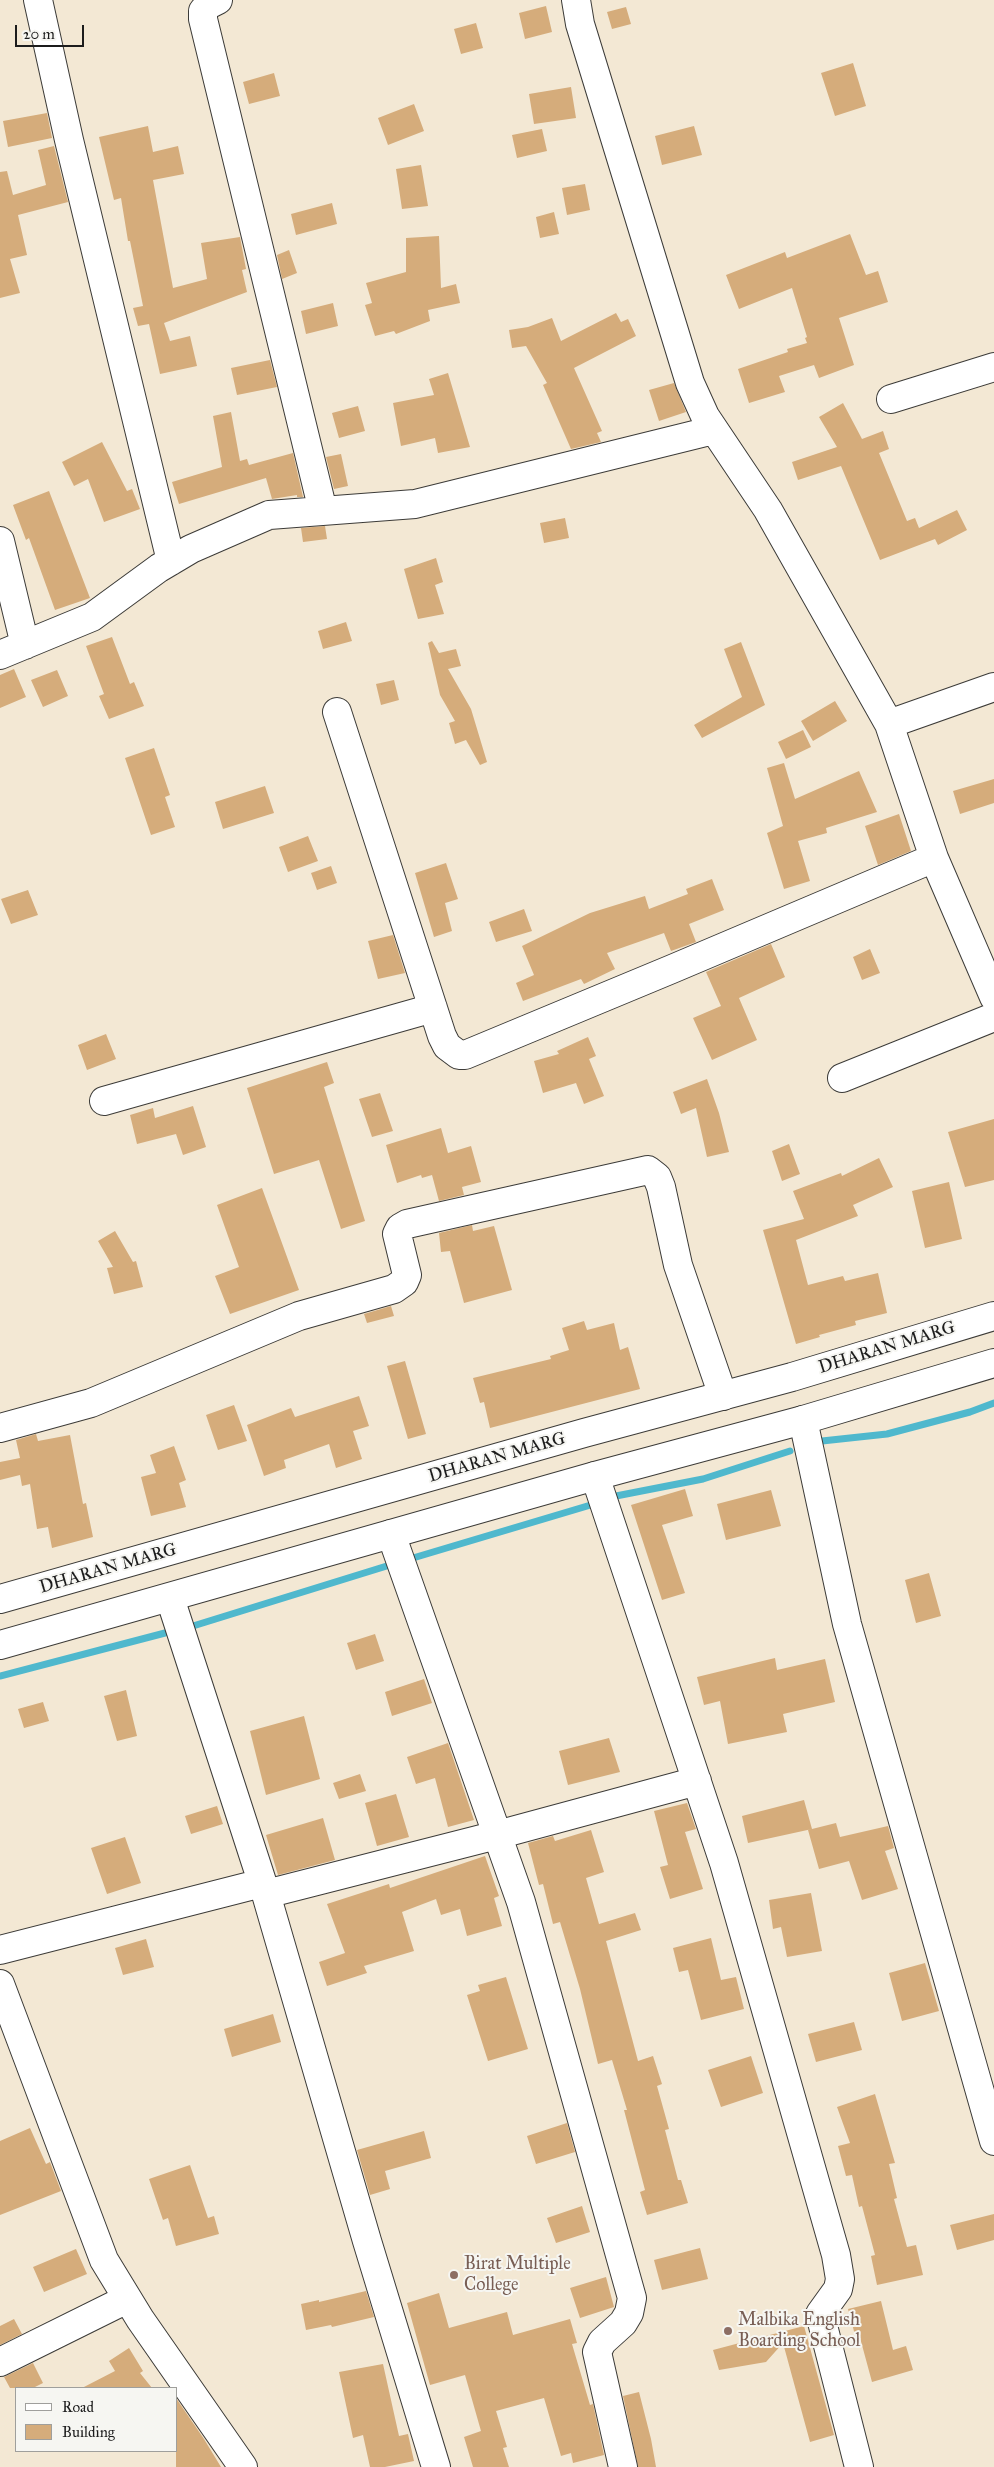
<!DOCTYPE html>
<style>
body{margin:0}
#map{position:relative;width:994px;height:2467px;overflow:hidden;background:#f3e8d4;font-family:"IM FELL Great Primer",serif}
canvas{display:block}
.legend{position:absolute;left:15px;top:2387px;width:162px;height:65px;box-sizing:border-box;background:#f6f6f2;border:1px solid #9f9f9c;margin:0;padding:6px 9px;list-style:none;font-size:15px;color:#1c1c1c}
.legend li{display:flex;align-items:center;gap:10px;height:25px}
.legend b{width:25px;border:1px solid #9f9f9c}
.scale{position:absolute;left:15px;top:25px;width:69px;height:22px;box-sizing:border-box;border:2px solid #1c1c1c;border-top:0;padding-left:6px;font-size:15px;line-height:18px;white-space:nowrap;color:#1c1c1c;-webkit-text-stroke:4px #f6f6f2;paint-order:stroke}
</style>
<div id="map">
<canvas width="994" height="2467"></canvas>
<ul class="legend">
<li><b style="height:6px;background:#fff"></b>Road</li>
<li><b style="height:14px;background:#d5ac7b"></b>Building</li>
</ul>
<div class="scale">20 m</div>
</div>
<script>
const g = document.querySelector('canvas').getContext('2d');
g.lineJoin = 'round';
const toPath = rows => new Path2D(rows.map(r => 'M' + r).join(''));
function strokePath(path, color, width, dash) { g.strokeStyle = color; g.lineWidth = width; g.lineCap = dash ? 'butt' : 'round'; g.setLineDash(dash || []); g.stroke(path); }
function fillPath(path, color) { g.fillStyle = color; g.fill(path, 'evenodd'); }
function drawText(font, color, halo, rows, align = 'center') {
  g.font = font + ' "IM FELL Great Primer",serif'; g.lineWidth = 4; g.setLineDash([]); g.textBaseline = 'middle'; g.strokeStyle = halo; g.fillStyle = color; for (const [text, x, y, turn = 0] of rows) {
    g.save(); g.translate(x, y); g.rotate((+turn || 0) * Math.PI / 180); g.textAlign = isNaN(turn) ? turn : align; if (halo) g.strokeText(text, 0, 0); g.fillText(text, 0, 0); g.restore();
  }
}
strokePath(toPath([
 [822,1441,887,1434,970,1412,994,1403],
 [616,1496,703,1479,790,1451],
 [413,1558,594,1504],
 [193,1626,390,1565],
 [0,1676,165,1633]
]), '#4fb8cd', 7);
fillPath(toPath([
 [546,6,552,32,525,39,519,13],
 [626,7,631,24,612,29,607,12],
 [476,23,483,48,461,54,454,29],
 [853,63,866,106,835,116,821,73],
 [274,73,280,96,249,104,243,82],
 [571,87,576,118,534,124,529,94],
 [414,104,424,131,388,145,378,118],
 [47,113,52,138,8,147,3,121],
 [148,126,153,152,178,146,184,174,153,180,173,288,207,279,201,243,240,237,246,269,242,270,247,292,164,323,170,341,190,336,197,366,160,374,149,324,138,326,133,308,143,306,130,241,128,241,121,198,114,200,99,137],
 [694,126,702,155,662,165,655,136],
 [542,129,547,151,517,158,512,135],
 [54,146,68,202,18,215,27,255,10,259,20,293,0,298,0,172,7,171,13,195,46,185,38,150],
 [421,165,428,206,402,209,396,169],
 [585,184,590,210,567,215,562,188],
 [332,203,337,224,296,235,291,214],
 [554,212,559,234,540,238,536,217],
 [850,234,866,275,878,271,888,302,839,318,854,365,819,378,814,365,779,376,785,392,749,403,738,369,788,352,787,349,807,343,805,338,807,337,792,288,739,309,726,275,785,252,787,258],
 [439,236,441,288,456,284,460,303,428,310,430,321,396,334,394,331,375,336,365,305,372,303,366,283,406,272,406,238],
 [289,250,297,273,282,279,277,255],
 [333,303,338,326,306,334,301,311],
 [616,313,621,322,628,319,636,336,574,368,602,431,597,433,601,442,571,449,543,385,547,383,526,346,512,348,509,330,528,327,552,318,561,341],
 [270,360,277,387,237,395,231,368],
 [448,373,470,447,438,453,435,438,401,446,393,403,434,395,429,379],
 [674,383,686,412,659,421,649,390],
 [843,403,862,439,883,431,889,449,879,453,907,521,915,518,919,528,957,510,967,530,938,545,935,539,880,560,841,466,798,480,792,462,837,447,819,417],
 [358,406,365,431,339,438,332,413],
 [231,412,240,461,247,459,249,465,293,453,303,497,297,497,297,495,272,499,266,478,179,504,172,482,222,467,213,416],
 [102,442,127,491,132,489,140,509,104,522,88,479,74,486,62,462],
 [341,454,348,486,334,489,326,457],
 [49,491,90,598,55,610,29,538,26,540,13,505],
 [565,518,569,538,544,543,540,523],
 [325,526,327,539,303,542,301,528],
 [436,558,443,582,435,585,444,614,418,619,404,569],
 [346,622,352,641,323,649,318,631],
 [112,637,130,684,134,682,144,706,109,719,99,696,104,694,86,646],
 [432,641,439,653,456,649,461,666,448,669,471,709,487,762,480,765,466,740,455,744,449,723,455,721,440,695,428,643],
 [741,642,765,705,702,738,694,725,742,697,724,649],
 [14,669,26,697,0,708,0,675],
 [57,670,68,696,43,707,31,680],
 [394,680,399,700,381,705,376,684],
 [835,701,847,721,813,741,801,721],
 [803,730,811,747,786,759,778,742],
 [154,748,170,795,165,797,175,827,151,835,125,758],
 [784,763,795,799,859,771,877,812,826,828,827,833,798,841,810,881,784,889,767,833,783,826,767,768],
 [994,779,994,803,960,814,953,791],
 [265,786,274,813,223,829,215,802],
 [899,814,911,851,878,865,865,826],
 [308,836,318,861,288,872,279,847],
 [446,863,458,899,445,903,452,931,434,937,415,873],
 [331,866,337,883,317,890,311,873],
 [712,879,724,910,689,924,696,942,671,951,664,933,607,953,615,969,584,984,581,979,523,1001,516,983,534,975,522,946,590,913,645,896,649,909,688,894,686,889],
 [28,890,38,915,11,924,1,899],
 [524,909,532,931,496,942,489,922],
 [393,935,405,973,378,979,368,941],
 [771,944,785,977,739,998,757,1040,712,1060,693,1018,721,1006,706,972],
 [870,949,880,973,862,980,853,957],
 [106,1034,116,1059,87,1070,78,1045],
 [588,1037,596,1056,589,1059,604,1096,584,1104,576,1083,543,1093,534,1061,559,1054,557,1051],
 [327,1062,334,1083,324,1087,365,1221,341,1229,319,1160,274,1174,247,1088],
 [707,1079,719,1113,729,1152,707,1157,696,1108,681,1114,673,1092],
 [380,1093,393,1131,372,1137,359,1099],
 [193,1106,206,1147,183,1155,176,1134,137,1144,130,1115,153,1108,155,1118],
 [994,1119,994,1180,965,1187,948,1132],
 [441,1128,448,1153,471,1146,481,1182,462,1187,464,1195,439,1201,432,1175,422,1178,421,1175,397,1183,386,1145],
 [789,1144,800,1174,782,1181,772,1151],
 [879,1158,893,1187,853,1205,858,1216,796,1240,808,1285,843,1276,845,1281,878,1273,887,1313,855,1321,856,1325,819,1335,820,1337,796,1344,763,1230,804,1219,793,1191,841,1173,842,1176],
 [949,1182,962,1239,925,1248,912,1191],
 [262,1188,299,1290,230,1314,215,1276,239,1267,217,1205],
 [472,1225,473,1231,494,1226,512,1290,464,1303,450,1251,441,1252,439,1233],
 [115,1231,133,1262,136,1261,143,1287,114,1294,107,1268,113,1267,98,1241],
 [391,1306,394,1316,367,1323,364,1314],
 [584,1321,587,1330,614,1323,620,1350,628,1347,640,1389,490,1428,484,1402,480,1403,473,1378,551,1359,550,1356,569,1350,562,1328],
 [405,1361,426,1434,408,1439,387,1366],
 [359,1396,369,1426,353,1431,362,1459,336,1468,329,1444,284,1460,286,1468,264,1476,247,1425,291,1408,295,1417],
 [234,1405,247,1441,218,1450,206,1415],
 [36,1434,38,1441,70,1435,83,1504,86,1503,93,1537,52,1548,48,1527,37,1529,30,1484,22,1486,20,1475,0,1480,0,1462,20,1458,16,1440],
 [174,1446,186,1480,179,1483,186,1507,151,1516,141,1477,156,1473,150,1455],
 [685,1489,693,1516,662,1525,685,1593,662,1600,631,1505],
 [771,1490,781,1526,726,1540,717,1504],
 [929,1573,941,1616,916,1623,905,1580],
 [375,1634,384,1661,356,1670,347,1643],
 [775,1658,777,1670,825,1659,835,1702,783,1714,787,1732,728,1744,720,1701,704,1705,697,1677],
 [424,1679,432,1703,392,1716,385,1692],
 [126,1690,137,1736,117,1741,104,1696],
 [43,1702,49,1721,24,1728,18,1709],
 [304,1716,320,1779,266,1795,250,1731],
 [609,1738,620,1772,568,1785,559,1751],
 [448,1743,474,1820,448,1827,435,1778,416,1784,407,1757],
 [360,1774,366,1791,339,1799,333,1783],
 [396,1794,409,1837,377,1846,365,1803],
 [804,1800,812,1829,748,1843,742,1816],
 [687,1803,696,1829,685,1832,703,1889,670,1899,660,1867,668,1865,654,1811],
 [217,1806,223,1824,191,1834,185,1816],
 [323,1818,335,1860,278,1875,266,1835],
 [836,1823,840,1837,888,1826,894,1848,885,1851,898,1889,862,1900,849,1861,819,1869,808,1830],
 [591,1830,604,1872,586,1878,599,1924,635,1913,641,1930,606,1941,638,2061,653,2056,662,2084,657,2086,669,2129,665,2130,678,2180,681,2180,688,2203,647,2215,640,2192,645,2190,624,2110,627,2110,612,2060,598,2064,580,1989,560,1922,553,1924,543,1884,539,1885,528,1843,553,1836,555,1841],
 [125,1837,141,1883,107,1894,91,1848],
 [485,1856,499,1896,494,1898,502,1926,467,1936,460,1909,441,1915,436,1899,402,1912,414,1951,364,1966,367,1973,327,1986,319,1962,345,1953,327,1904,389,1884,390,1888],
 [811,1893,822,1951,787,1957,781,1927,773,1929,769,1900],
 [711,1938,721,1980,736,1977,744,2009,701,2020,688,1970,679,1972,673,1948],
 [146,1939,154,1967,123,1975,115,1948],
 [925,1963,939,2011,902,2021,889,1973],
 [506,1977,528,2049,488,2061,467,1995,480,1991,478,1985],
 [273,2014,281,2042,232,2057,224,2029],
 [854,2022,862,2050,816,2062,808,2034],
 [751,2056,763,2093,721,2107,708,2070],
 [875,2094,895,2163,889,2164,897,2198,894,2199,907,2247,916,2245,923,2275,877,2285,871,2256,875,2255,862,2206,859,2207,852,2175,846,2176,838,2146,850,2143,837,2107],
 [567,2123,575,2152,536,2164,527,2136],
 [30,2128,46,2164,50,2162,61,2191,0,2215,0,2141],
 [424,2131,431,2158,385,2171,390,2189,370,2195,357,2150],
 [190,2165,208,2218,214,2216,219,2234,176,2246,168,2218,163,2220,149,2179],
 [582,2206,590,2232,556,2243,547,2218],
 [994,2214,994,2240,957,2250,950,2225],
 [700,2248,708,2279,662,2290,654,2260],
 [76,2249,87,2274,44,2292,33,2267],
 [606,2277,614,2307,580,2318,570,2288],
 [366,2291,374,2317,332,2327,331,2325,306,2330,301,2304,319,2300,319,2302],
 [439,2293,449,2328,507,2312,513,2335,570,2319,577,2343,572,2344,590,2405,593,2404,604,2455,573,2463,571,2453,561,2456,544,2398,496,2411,507,2447,503,2448,509,2467,473,2467,464,2437,481,2431,465,2375,430,2385,407,2303],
 [881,2301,893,2350,906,2346,913,2370,872,2382,859,2334,855,2335,848,2309],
 [14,2319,22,2334,0,2345,0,2326],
 [804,2326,834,2435,810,2442,783,2343,766,2362,719,2370,713,2350],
 [129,2348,143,2371,140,2373,152,2388,82,2388,115,2371,109,2361],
 [33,2363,43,2383,33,2388,10,2388,4,2377],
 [383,2364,399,2436,408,2434,414,2461,385,2467,370,2467,363,2435,353,2438,339,2372],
 [639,2392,651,2439,656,2467,638,2467,623,2396],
 [176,2398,204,2439,221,2467,176,2467]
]), '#d5ac7b');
const minor = toPath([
 [38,0,69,140,171,561],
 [218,0,208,5,203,11,203,19,323,511],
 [576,0,580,24,690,383,705,416,768,510,889,724,934,858,994,997],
 [891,399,994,367],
 [0,541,25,645],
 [0,655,92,617,159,568,191,549,269,515,415,504,714,430],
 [337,712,442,1036,447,1046,459,1055,465,1055,672,969,934,858],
 [889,724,994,687],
 [842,1078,994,1017],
 [104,1101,433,1008],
 [803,1420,847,1624,994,2141],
 [0,1428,91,1403,299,1316,394,1289,404,1282,407,1275,397,1234,400,1228,407,1224,648,1170,657,1177,661,1187,678,1265,723,1396],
 [595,1476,724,1863,836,2255,840,2279,838,2289,820,2314,859,2467],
 [391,1534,521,1902,632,2298,629,2313,623,2323,602,2342,597,2352,623,2467],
 [170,1598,266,1894,367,2241,436,2467],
 [266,1894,497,1835,697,1781],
 [0,1950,262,1883],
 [0,1984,104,2260,140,2319,243,2467],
 [0,2362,127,2299]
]);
const major = toPath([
 [0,1599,584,1433,792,1377,994,1316],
 [0,1645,595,1476,803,1420,994,1363]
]);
strokePath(minor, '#3c3b38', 30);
strokePath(major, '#3c3b38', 30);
strokePath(minor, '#fff', 28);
strokePath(major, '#fff', 28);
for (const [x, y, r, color] of [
 [454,2275,5,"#8d6e63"],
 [728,2331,5,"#8d6e63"]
]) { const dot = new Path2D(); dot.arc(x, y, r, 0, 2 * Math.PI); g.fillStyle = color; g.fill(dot); strokePath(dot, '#f6f6f2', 2); }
drawText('18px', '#1c1c1c', '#f6f6f2', [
 ["DHARAN MARG",887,1348,-17],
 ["DHARAN MARG",497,1458,-16],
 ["DHARAN MARG",108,1569,-16]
]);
drawText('18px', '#785e54', '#f6f6f2', [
 ["Birat Multiple",464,2265],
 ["College",464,2286],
 ["Malbika English",738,2321],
 ["Boarding School",738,2342]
], 'left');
</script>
